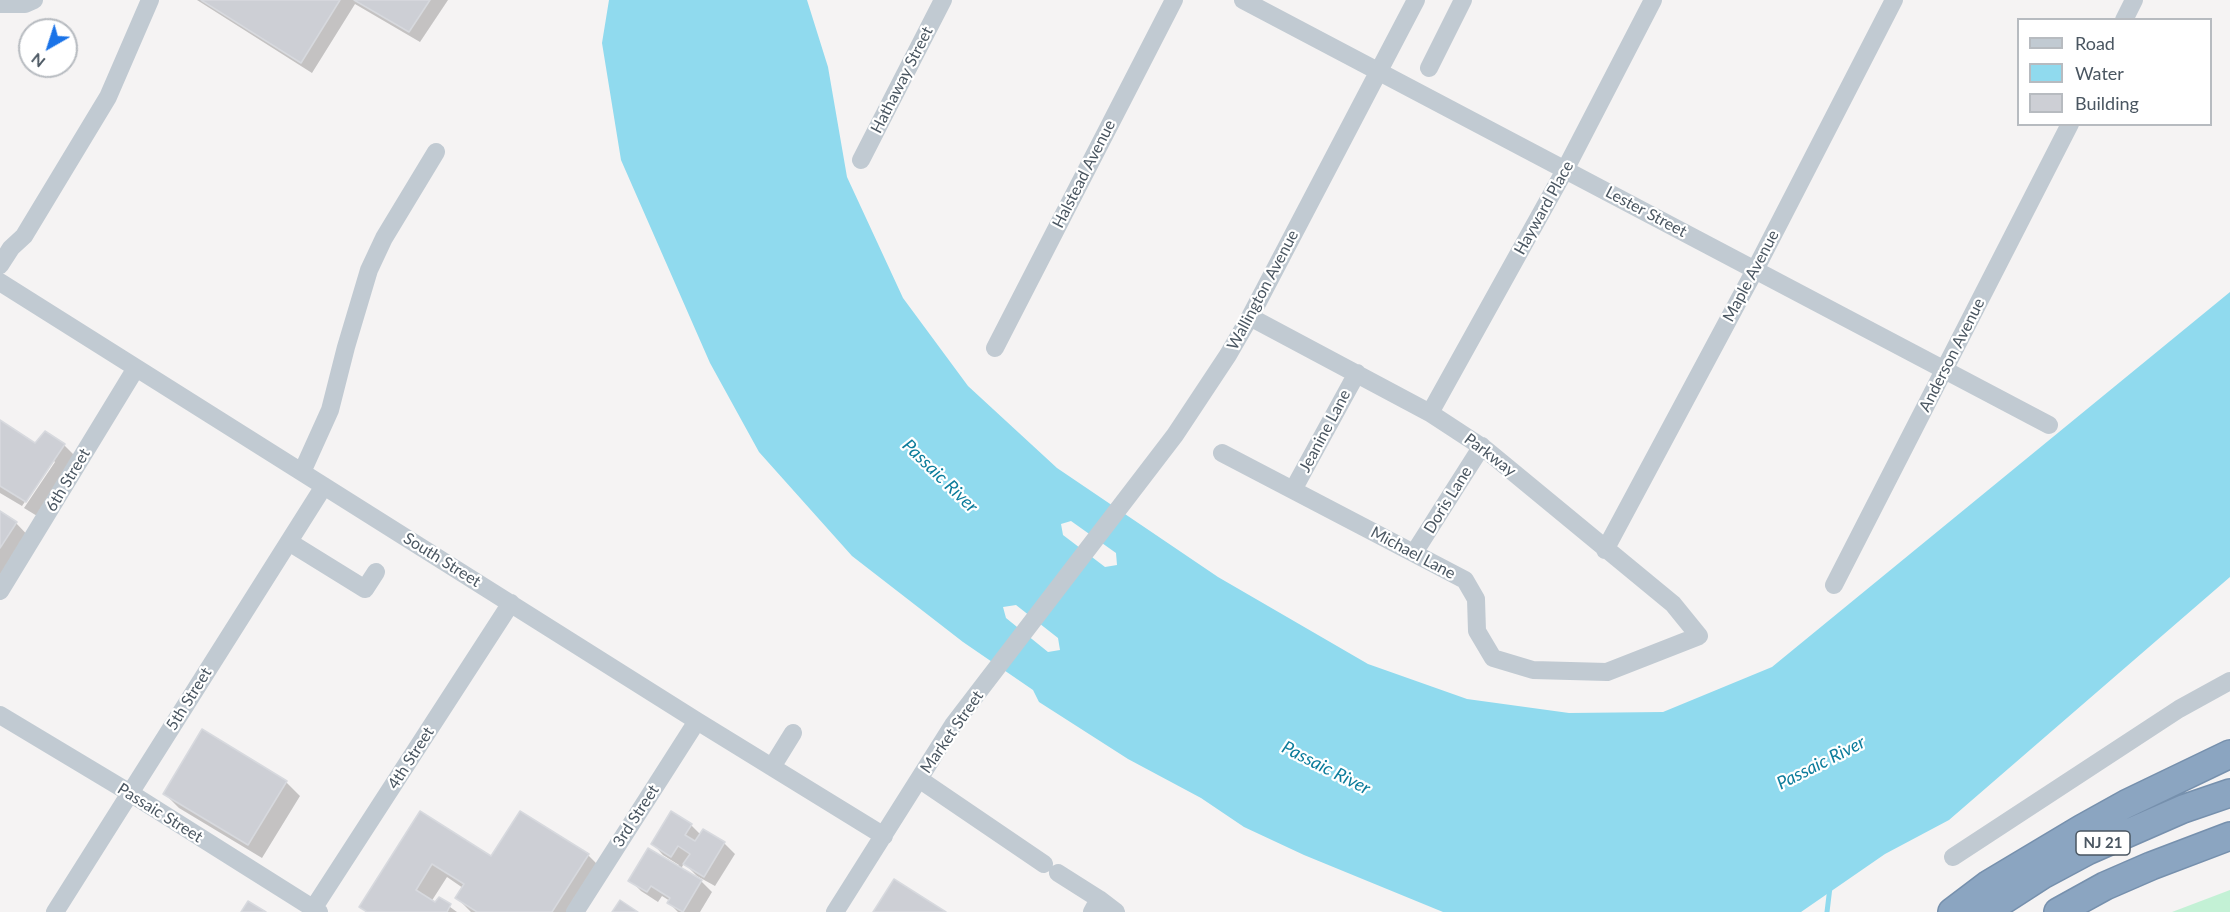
<!DOCTYPE html>
<style>
body{margin:0}
#map{position:relative;width:2230px;height:912px;overflow:hidden;background:#f5f3f3;font-family:Lato,sans-serif}
canvas{display:block}
.legend{position:absolute;left:2017px;top:18px;width:195px;height:108px;box-sizing:border-box;background:#fff;border:2px solid #b7bbc0;margin:0;padding:8px 10px;list-style:none;font-size:18px;color:#4a5661}
.legend li{display:flex;align-items:center;gap:12px;height:30px}
.legend b{width:30px;border:2px solid #b7bbc0}
.north{position:absolute;left:18px;top:18px;width:60px;height:60px;box-sizing:border-box;background:#fff;border:2px solid #b7bbc0;border-radius:50%;rotate:219deg;font-size:16px;font-weight:700;line-height:24px;text-align:center;color:#4a5661}
.north::after{content:'';display:block;margin:auto;width:21px;height:27px;background:#1a73e8;clip-path:polygon(50% 0,100% 100%,50% 72%,0 100%)}
</style>
<div id="map">
<canvas width="2230" height="912"></canvas>
<ul class="legend">
<li><b style="height:8px;background:#c1cad2"></b>Road</li>
<li><b style="height:16px;background:#90daee"></b>Water</li>
<li><b style="height:16px;background:#cdcfd5"></b>Building</li>
</ul>
<div class="north">N</div>
</div>
<script>
const g = document.querySelector('canvas').getContext('2d');
g.lineJoin = 'round';
function fillPath(path, color) { g.fillStyle = color; g.fill(path, 'evenodd'); }
const toPath = rows => new Path2D(rows.map(r => 'M' + r).join(''));
function strokePath(path, color, width, dash) { g.strokeStyle = color; g.lineWidth = width; g.lineCap = dash ? 'butt' : 'round'; g.setLineDash(dash || []); g.stroke(path); }
function drawText(font, color, halo, rows, align = 'center') {
  g.font = font + ' Lato,sans-serif'; g.lineWidth = 4.5; g.setLineDash([]); g.textBaseline = 'middle'; g.strokeStyle = halo; g.fillStyle = color; for (const [text, x, y, turn = 0] of rows) {
    g.save(); g.translate(x, y); g.rotate((+turn || 0) * Math.PI / 180); g.textAlign = isNaN(turn) ? turn : align; if (halo) g.strokeText(text, 0, 0); g.fillText(text, 0, 0); g.restore();
  }
}
fillPath(toPath([
 [2230,890,2230,912,2172,912]
]), '#c3f1d5');
fillPath(toPath([
 [609,0,807,0,828,67,847,177,903,298,968,386,1057,468,1218,577,1368,664,1467,699,1569,713,1663,712,1772,667,2230,292,2230,577,1949,820,1885,854,1801,912,1443,912,1304,855,1244,827,1201,798,1128,759,1039,702,1033,690,963,642,852,556,759,452,710,363,621,160,602,43],
 [1071,521,1116,553,1117,565,1105,567,1063,535,1061,524],
 [1016,605,1058,638,1060,650,1048,652,1006,618,1003,607]
]), '#90daee');
fillPath(toPath([
 [197,0,448,0,420,42,355,4,312,73],
 [0,422,36,445,45,433,64,445,85,466,47,522,24,508,55,462,53,460,22,506,0,493],
 [0,513,16,523,36,544,0,596],
 [286,782,300,796,262,858,179,808,165,794],
 [421,813,492,858,588,855,602,869,575,912,471,912,457,898,463,888,447,877,431,902,435,904,439,899,457,912,366,912,361,906],
 [691,825,701,835,703,831,724,843,735,854,715,886,697,876,684,863,681,869,700,880,712,892,700,912,678,912,669,903,670,901,662,896,658,902,641,891,630,880,678,867,679,865,663,855,653,844]
]), '#0003');
strokePath(toPath([
 [1827,912,1830,887]
]), '#90daee', 5);
const building = toPath([
 [201,0,340,0,301,63,201,0],
 [354,0,430,0,409,32,354,0],
 [0,420,35,443,45,431,65,444,26,502,0,486,0,420],
 [0,511,17,522,0,548,0,511],
 [202,729,287,781,248,845,163,794,202,729],
 [420,811,491,856,520,811,589,854,552,912,477,912,455,898,464,884,432,864,416,890,435,902,439,897,451,904,447,912,367,912,359,907,420,811],
 [671,811,692,824,685,835,695,841,703,829,725,842,704,877,683,864,690,854,678,846,671,857,651,844,671,811],
 [648,848,702,880,683,912,667,903,670,898,651,886,647,892,628,881,648,848],
 [894,879,946,912,873,912,894,879],
 [620,900,638,912,612,912,620,900],
 [248,901,266,912,241,912,248,901]
]);
fillPath(building, '#cdcfd5');
strokePath(building, '#d7d9de', 1.5);
const highway = toPath([
 [1952,912,1989,884,2081,829,2126,804,2230,754],
 [1985,912,2044,874,2087,851,2183,809,2230,793],
 [2058,912,2105,886,2151,866,2230,836]
]);
strokePath(highway, '#7690ad', 30);
strokePath(toPath([
 [1243,0,2049,425],
 [0,4,25,4,34,0],
 [2124,20,2134,0],
 [1429,68,1463,0],
 [861,160,943,0],
 [0,265,11,248,24,236,108,97,150,0],
 [0,282,697,721,884,836],
 [995,348,1174,0],
 [1430,413,1565,170,1653,0],
 [1222,453,1465,580,1476,599,1477,631,1493,658,1533,670,1607,672,1699,636,1673,604,1485,449,1430,413,1250,317],
 [302,472,330,410,346,347,369,270,384,238,436,152],
 [1293,490,1357,373],
 [289,542,365,589,376,572],
 [1605,550,1755,270,1894,0],
 [1414,553,1482,446],
 [1834,585,2070,124],
 [0,591,136,368],
 [0,715,130,793,319,912],
 [772,767,793,733],
 [919,779,1044,864],
 [1953,857,2179,709,2230,681],
 [1058,873,1099,899,1092,912],
 [1099,899,1116,912],
 [55,912,324,486],
 [311,912,511,603],
 [575,912,697,721],
 [835,912,953,725,1175,435,1228,355,1250,317,1416,0]
]), '#c1cad2', 18);
strokePath(highway, '#8ba5c1', 27);
for (const [x, y, w] of [
 [2103,843,54]
]) { const box = new Path2D(); box.roundRect(x - w / 2, y - 12, w, 24, 4.5); g.fillStyle = '#fff'; g.fill(box); strokePath(box, '#4a5661', 1.5); }
drawText('bold 15px', '#4a5661', null, [
 ["NJ 21",2103,843]
]);
drawText('16px', '#4a5661', '#fff', [
 ["Hathaway Street",902,80,-63],
 ["Halstead Avenue",1084,174,-63],
 ["Hayward Place",1544,208,-61],
 ["Lester Street",1646,212,28],
 ["Maple Avenue",1751,276,-62],
 ["Wallington Avenue",1263,290,-62],
 ["Anderson Avenue",1952,355,-63],
 ["Jeanine Lane",1325,431,-62],
 ["Parkway",1490,455,37],
 ["6th Street",68,480,-59],
 ["Doris Lane",1448,500,-58],
 ["Michael Lane",1413,553,28],
 ["South Street",442,560,32],
 ["5th Street",189,699,-58],
 ["Market Street",952,732,-55],
 ["4th Street",411,758,-57],
 ["Passaic Street",160,813,32],
 ["3rd Street",636,816,-57]
]);
drawText('italic 18px', '#0c7c9b', '#fff', [
 ["Passaic River",940,476,44],
 ["Passaic River",1821,763,-27],
 ["Passaic River",1326,768,27]
]);
</script>
